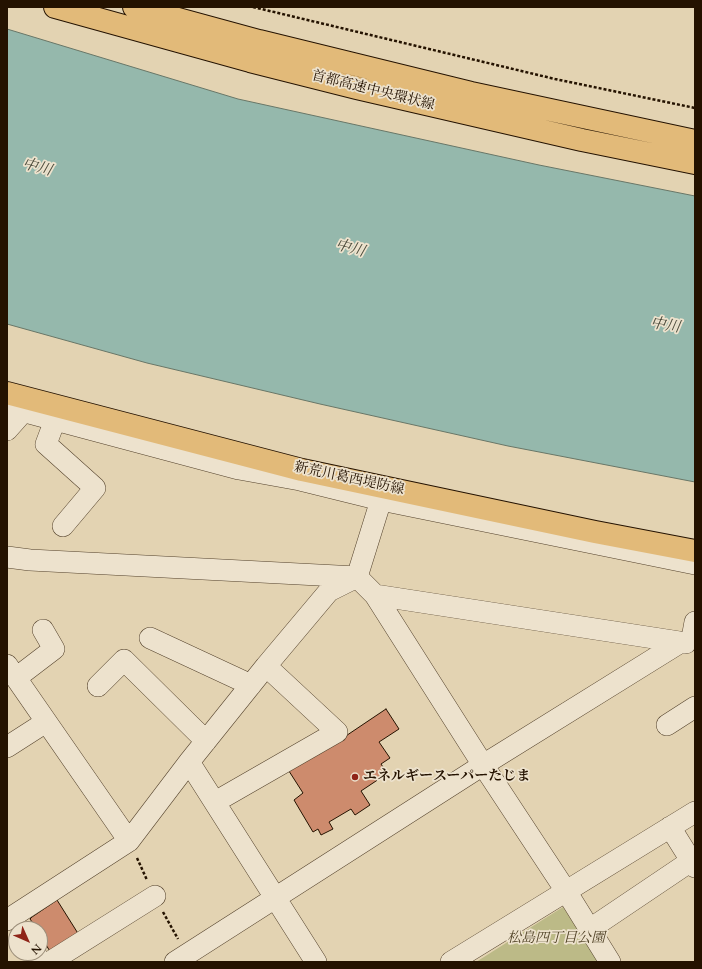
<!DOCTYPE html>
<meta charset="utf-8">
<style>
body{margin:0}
#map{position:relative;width:702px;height:969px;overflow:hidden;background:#e3d3b2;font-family:Cardo,serif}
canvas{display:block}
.frame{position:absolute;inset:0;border:8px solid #241200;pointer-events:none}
.north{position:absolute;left:8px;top:921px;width:40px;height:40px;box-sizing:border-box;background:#ede2cd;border:1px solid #9d8f7b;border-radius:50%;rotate:135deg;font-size:11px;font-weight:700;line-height:16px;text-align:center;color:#241200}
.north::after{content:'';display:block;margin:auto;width:14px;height:18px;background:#8f2418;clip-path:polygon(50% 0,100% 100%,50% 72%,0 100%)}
</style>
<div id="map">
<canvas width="702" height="969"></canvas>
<div class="frame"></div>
<div class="north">N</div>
</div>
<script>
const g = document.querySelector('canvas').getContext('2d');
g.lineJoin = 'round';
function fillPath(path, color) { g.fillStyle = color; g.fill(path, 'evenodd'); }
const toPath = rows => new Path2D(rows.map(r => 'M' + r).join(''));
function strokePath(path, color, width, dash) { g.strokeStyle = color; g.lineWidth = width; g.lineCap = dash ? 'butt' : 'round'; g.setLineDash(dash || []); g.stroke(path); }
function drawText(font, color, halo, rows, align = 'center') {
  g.font = font + ' Cardo,"Noto Serif JP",serif'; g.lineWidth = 3.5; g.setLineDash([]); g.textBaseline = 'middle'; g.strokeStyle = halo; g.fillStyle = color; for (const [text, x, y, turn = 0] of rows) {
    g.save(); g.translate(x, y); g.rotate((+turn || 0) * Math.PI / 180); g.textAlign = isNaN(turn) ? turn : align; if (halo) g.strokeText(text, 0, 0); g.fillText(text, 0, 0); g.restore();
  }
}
fillPath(toPath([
 [563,907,599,962,476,962]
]), '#bcba87');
const water = toPath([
 [7,29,238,99,539,165,695,196,695,482,508,446,320,404,147,363,7,324,7,29]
]);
fillPath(water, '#95b8ac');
strokePath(water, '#687667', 1);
const building = toPath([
 [386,709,399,729,379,742,390,758,381,764,385,770,380,774,382,777,361,791,370,805,355,815,351,809,329,822,333,829,321,835,318,829,313,832,294,800,303,793,287,768,312,755,319,754,386,709],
 [57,900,79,935,51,953,40,935,40,929,37,929,30,919,32,917,57,900]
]);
fillPath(building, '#cd8b6d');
strokePath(building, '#241200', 1);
const minor = toPath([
 [7,407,239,469,300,480,381,500,357,577,329,591,266,666,189,762,129,841,7,920],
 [55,420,46,444,95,488,63,526],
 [7,430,23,412],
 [381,500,695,564],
 [7,557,30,560,357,577,375,595,483,765,566,891,610,962],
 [375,595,686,643],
 [695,622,693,633,695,636],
 [150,638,251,685],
 [7,665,129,841],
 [16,678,54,649,43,630],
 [98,686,124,660,206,741],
 [667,725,695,707],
 [7,747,46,722],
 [189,762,316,962],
 [215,802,337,732,266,666],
 [670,827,695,867],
 [590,929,691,861],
 [35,953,40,962],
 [50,962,155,896],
 [175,962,483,765,681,642],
 [451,962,695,812]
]);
const major = toPath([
 [7,393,302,470,595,532,695,551]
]);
const highway = toPath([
 [55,7,250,61,357,88,582,140,695,163],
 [134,7,259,41,471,93,695,141]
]);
strokePath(minor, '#54422c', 22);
strokePath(major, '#241200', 24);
strokePath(highway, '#241200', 24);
strokePath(toPath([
 [253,7,555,79,695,108],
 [137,858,147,880],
 [163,912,178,939]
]), '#241200', 2.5, [3, 2]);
strokePath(minor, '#ede2cd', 21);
strokePath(major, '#e2ba79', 22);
strokePath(highway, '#e2ba79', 22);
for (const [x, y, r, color] of [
 [355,777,4,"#8f2418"]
]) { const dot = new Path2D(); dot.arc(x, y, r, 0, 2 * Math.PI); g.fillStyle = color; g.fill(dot); strokePath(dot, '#ede2cd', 1.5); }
drawText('14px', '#241200', '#ede2cd', [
 ["首都高速中央環状線",373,91,14],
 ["新荒川葛西堤防線",349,479,12]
]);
drawText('bold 14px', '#241200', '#ede2cd', [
 ["エネルギースーパーたじま",363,777]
], 'left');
drawText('italic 14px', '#524428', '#ede2cd', [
 ["松島四丁目公園",556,939]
]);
drawText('italic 15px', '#4c4c3c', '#ede2cd', [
 ["中川",37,168,15],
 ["中川",350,249,15],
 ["中川",665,326,9]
]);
</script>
